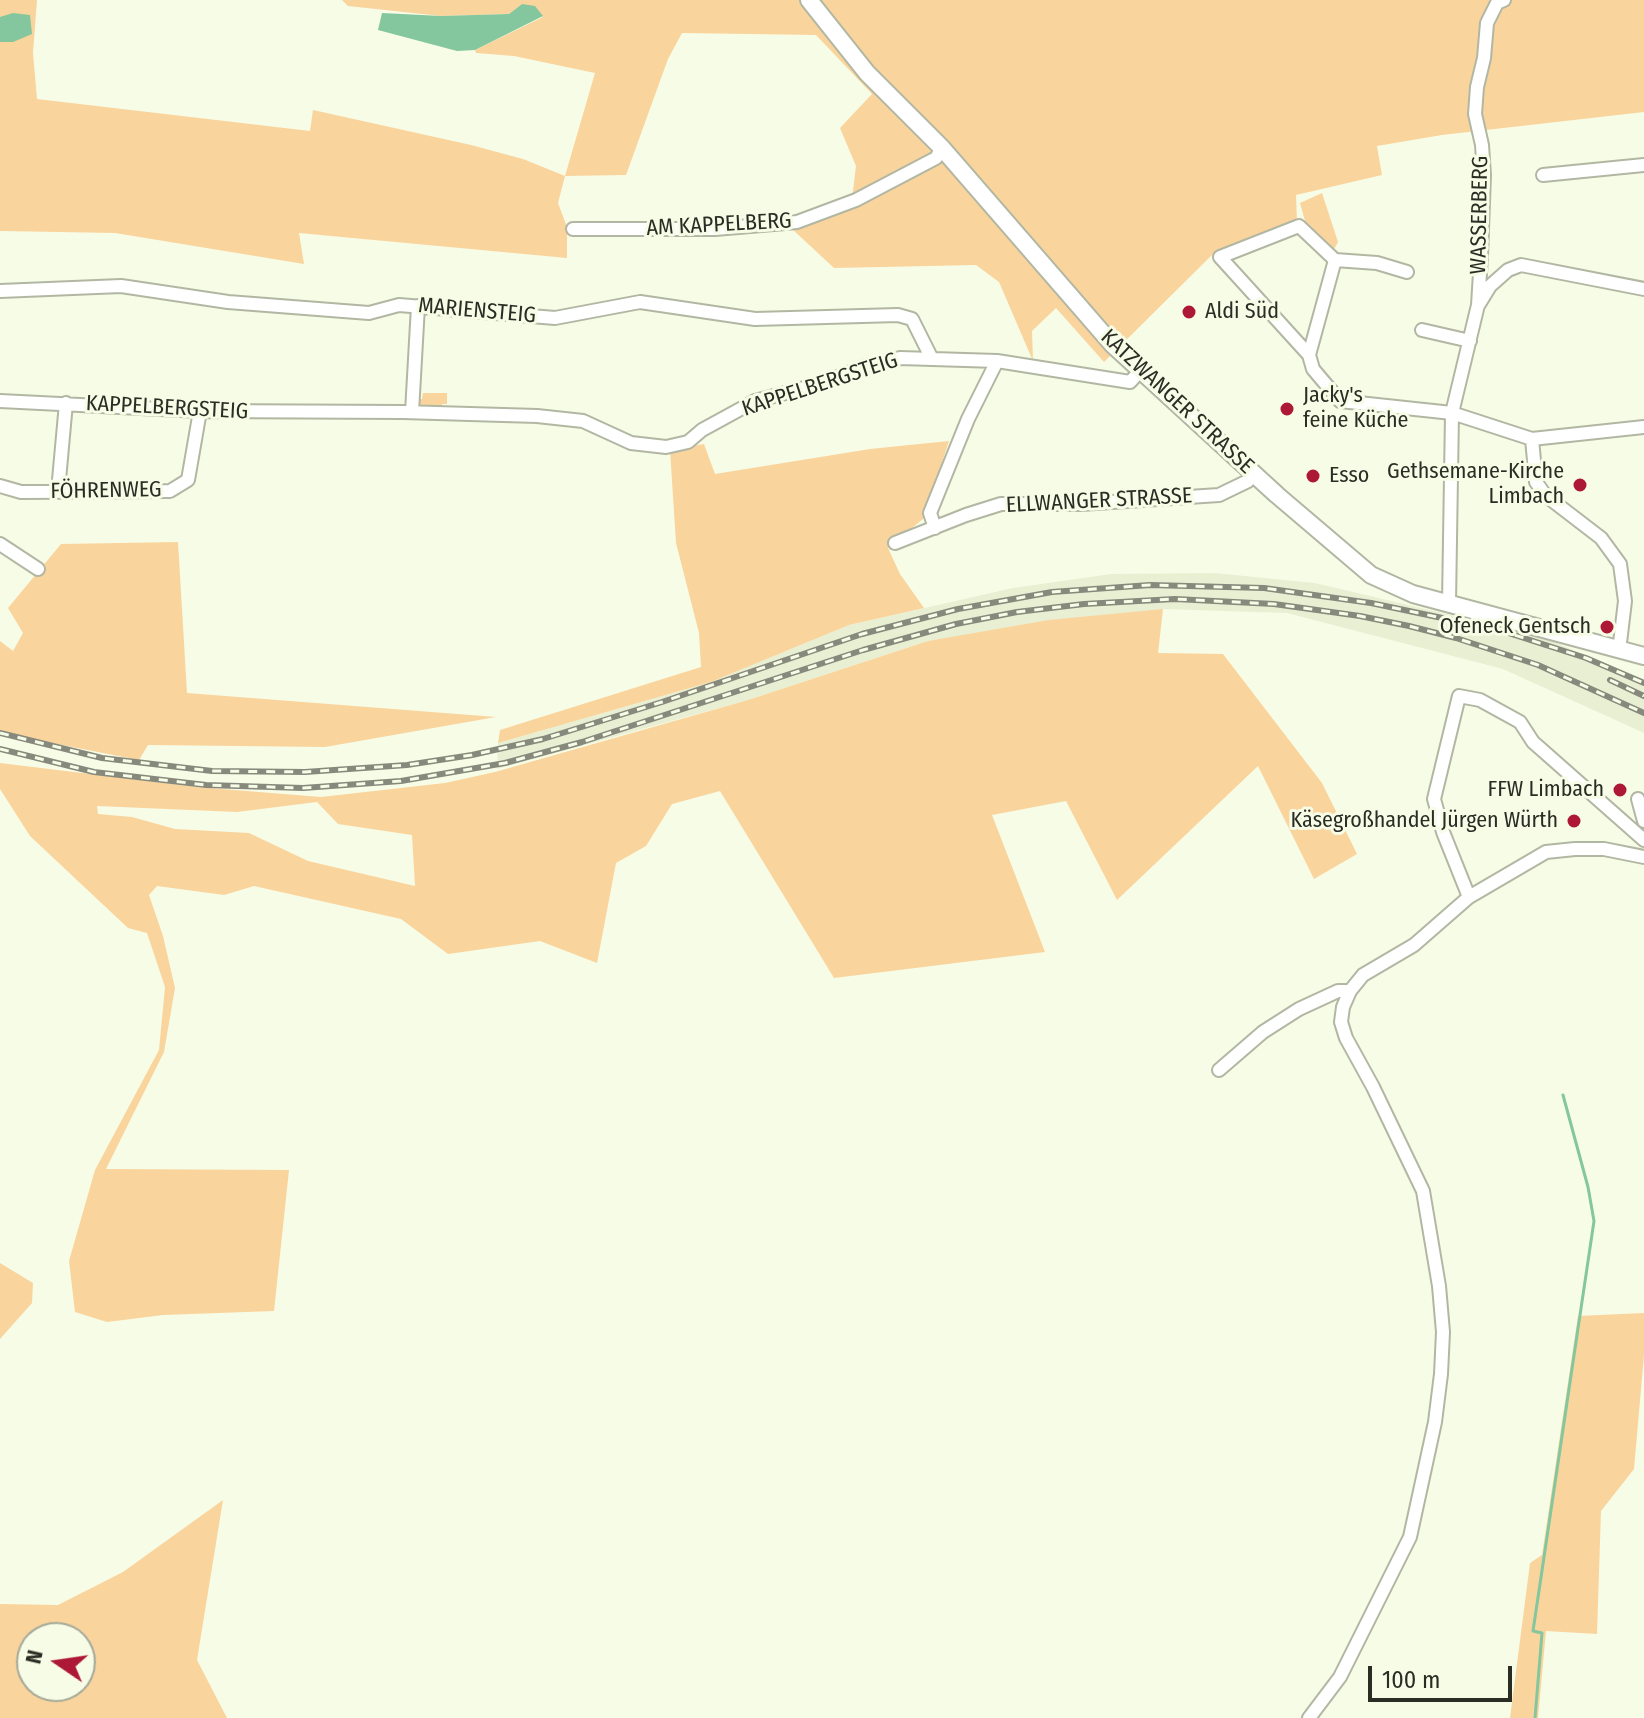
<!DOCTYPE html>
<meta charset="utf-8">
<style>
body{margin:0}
#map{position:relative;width:1644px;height:1718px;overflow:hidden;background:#f7fce6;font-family:"Fira Sans Condensed",sans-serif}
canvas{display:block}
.north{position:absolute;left:16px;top:1622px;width:80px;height:80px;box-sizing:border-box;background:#f7fce6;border:2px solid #a5a999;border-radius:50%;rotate:283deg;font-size:22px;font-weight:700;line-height:32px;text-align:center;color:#2b2d25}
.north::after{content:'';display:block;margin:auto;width:28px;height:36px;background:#ad1836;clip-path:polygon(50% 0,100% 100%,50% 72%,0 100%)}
.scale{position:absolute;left:1368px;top:1666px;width:144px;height:36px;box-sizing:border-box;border:4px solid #2b2d25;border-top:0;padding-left:10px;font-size:24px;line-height:28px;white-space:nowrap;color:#2b2d25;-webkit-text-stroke:6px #f7fce6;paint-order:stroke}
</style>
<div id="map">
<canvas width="1644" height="1718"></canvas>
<div class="north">N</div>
<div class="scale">100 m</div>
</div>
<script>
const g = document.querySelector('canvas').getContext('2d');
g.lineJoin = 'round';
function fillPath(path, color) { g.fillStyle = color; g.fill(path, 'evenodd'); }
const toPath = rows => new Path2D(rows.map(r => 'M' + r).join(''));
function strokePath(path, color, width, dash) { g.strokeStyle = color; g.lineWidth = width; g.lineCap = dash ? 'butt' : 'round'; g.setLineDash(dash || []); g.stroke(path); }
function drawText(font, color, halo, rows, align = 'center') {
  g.font = font + ' "Fira Sans Condensed",sans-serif'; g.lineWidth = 6; g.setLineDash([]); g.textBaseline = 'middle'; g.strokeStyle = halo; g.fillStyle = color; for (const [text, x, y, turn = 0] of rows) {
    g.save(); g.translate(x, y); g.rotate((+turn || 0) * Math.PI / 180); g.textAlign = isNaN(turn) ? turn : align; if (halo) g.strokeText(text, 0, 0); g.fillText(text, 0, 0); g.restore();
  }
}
fillPath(toPath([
 [1215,573,1315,583,1539,636,1644,679,1644,733,1503,669,1287,613,1163,609,928,641,748,700,497,769,498,743,711,682,849,625,1013,588,1111,574]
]), '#e9efd2');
fillPath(toPath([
 [0,0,37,0,33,53,37,99,310,131,313,110,471,145,523,159,565,176,595,73,514,56,476,53,475,50,543,17,522,4,509,14,441,16,348,6,342,0,1644,0,1644,112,1442,135,1377,146,1382,175,1296,195,1297,222,1214,253,1104,362,1056,308,1032,331,1033,361,999,282,976,265,834,268,791,228,851,207,856,166,840,128,872,94,816,35,682,33,668,59,626,175,565,176,558,203,567,227,567,258,299,233,304,264,115,233,0,231],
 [1322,193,1338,242,1332,253,1307,228,1300,203],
 [423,393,447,393,447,404,442,404,441,410,418,410,416,399,422,399],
 [949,441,924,518,888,548,900,574,924,608,849,625,711,682,498,743,500,730,701,667,699,633,676,543,670,450,704,444,715,474,870,449],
 [178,542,187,693,496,717,325,747,148,745,139,760,26,738,0,730,0,641,13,651,23,633,8,608,61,544],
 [1163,609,1158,653,1223,654,1322,783,1357,854,1314,879,1258,766,1117,900,1066,801,992,815,1045,952,834,978,720,791,672,804,646,846,616,863,597,963,540,941,448,954,401,919,254,886,224,895,157,886,149,895,163,936,175,988,164,1052,106,1169,289,1170,274,1311,163,1315,107,1322,75,1312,69,1261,95,1170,159,1050,165,987,147,933,128,928,30,836,0,789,0,763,197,787,321,797,445,783,495,772,748,700,928,641,1049,620],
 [317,802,338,824,412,835,415,886,308,861,249,833,175,829,132,817,98,814,97,806,237,812],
 [0,1263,33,1283,32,1303,0,1339],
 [1644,1313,1644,1355,1634,1469,1601,1511,1597,1634,1546,1631,1538,1718,1510,1718,1530,1563,1542,1555,1578,1316],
 [223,1500,197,1660,227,1718,0,1718,0,1604,58,1605,123,1572],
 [32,1638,80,1638,80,1686,32,1686]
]), '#fad49d');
fillPath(toPath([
 [522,4,535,6,543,16,475,50,457,51,378,30,382,13,441,16,509,14],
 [13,13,30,15,32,34,13,42,0,42,0,17]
]), '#84c69d');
strokePath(toPath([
 [1535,1718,1542,1633,1533,1631,1594,1221,1588,1187,1563,1095]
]), '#84c69d', 3);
const minor = toPath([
 [1543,175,1644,165],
 [573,229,715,229,797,222,856,200,936,158,942,148],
 [1335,260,1377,263,1407,272],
 [0,291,121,286,228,302,369,313,399,305,555,318,640,302,755,319,898,315,912,319,931,357],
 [1479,304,1490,286,1508,270,1521,265,1644,289],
 [1422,330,1470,341],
 [1309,355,1335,260,1299,226,1220,257,1309,355,1313,369,1340,401,1452,413,1532,439,1644,427],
 [0,401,200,411,403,412,537,416,583,421,631,443,666,447,688,442,702,430,755,401,823,383,866,366,900,358,997,361,1130,382,1140,371],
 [412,412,418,306],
 [1532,439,1536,482,1545,495,1601,538,1620,564,1625,601,1619,651],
 [0,486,21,492,170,491,188,480,200,411],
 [58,491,66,403],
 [935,528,930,513,968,419,997,361],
 [895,543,966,515,1001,504,1081,504,1219,495,1248,481,1254,473],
 [0,544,38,569],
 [1449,603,1452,413,1478,305,1481,257,1484,175,1482,145,1475,114,1477,87,1484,58,1487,23,1497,3,1504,0],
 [1638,799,1644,821],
 [1469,897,1443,832,1434,799,1459,696,1480,700,1520,722,1533,742,1644,840],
 [1219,1070,1263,1032,1299,1009,1338,991,1350,991],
 [1309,1718,1340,1677,1410,1537,1435,1422,1441,1374,1443,1332,1439,1286,1423,1191,1373,1087,1346,1038,1341,1022,1343,1007,1350,991,1363,975,1414,945,1469,897,1546,852,1575,849,1604,849,1644,857]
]);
const secondary = toPath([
 [809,0,867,73,942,148,1112,344,1277,495,1371,575,1413,594,1644,656]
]);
strokePath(minor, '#b2b7a3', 16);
strokePath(secondary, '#b2b7a3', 20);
strokePath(minor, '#fff', 12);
strokePath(secondary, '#fff', 16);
const rail = toPath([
 [1610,680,1644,696],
 [0,733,102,758,212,771,305,772,407,765,472,755,543,739,662,702,862,634,958,609,1052,592,1150,585,1264,588,1371,603,1499,630,1586,658,1644,683],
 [0,749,94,772,206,785,303,788,401,781,505,763,582,742,863,650,956,624,1017,612,1084,604,1175,599,1274,604,1360,616,1409,626,1456,638,1538,665,1644,713]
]);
strokePath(rail, '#86897b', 6);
strokePath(rail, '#f7fce6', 3, [9]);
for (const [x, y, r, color] of [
 [1189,312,8,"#ad1836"],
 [1287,409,8,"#ad1836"],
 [1313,476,8,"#ad1836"],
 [1580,485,8,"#ad1836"],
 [1607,627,8,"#ad1836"],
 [1620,790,8,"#ad1836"],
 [1574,821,8,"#ad1836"]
]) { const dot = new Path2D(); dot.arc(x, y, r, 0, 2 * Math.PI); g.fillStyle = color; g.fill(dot); strokePath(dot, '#f7fce6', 3); }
drawText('22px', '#2b2d25', '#f7fce6', [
 ["WASSERBERG",1480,215,-89],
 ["AM KAPPELBERG",719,225,-3],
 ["MARIENSTEIG",477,311,5],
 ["KAPPELBERGSTEIG",820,385,-18],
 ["KATZWANGER STRASSE",1177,402,43],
 ["KAPPELBERGSTEIG",167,408,3],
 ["FÖHRENWEG",106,491,-1],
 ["ELLWANGER STRASSE",1099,501,-3]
]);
drawText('22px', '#2b2d25', '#f7fce6', [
 ["Aldi Süd",1205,312,"left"],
 ["Jacky's",1303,396,"left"],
 ["feine Küche",1303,421,"left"],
 ["Gethsemane-Kirche",1564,472],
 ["Limbach",1564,497],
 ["Esso",1329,476,"left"],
 ["Ofeneck Gentsch",1591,627],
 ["FFW Limbach",1604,790],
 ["Käsegroßhandel Jürgen Würth",1558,821]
], 'right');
</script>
